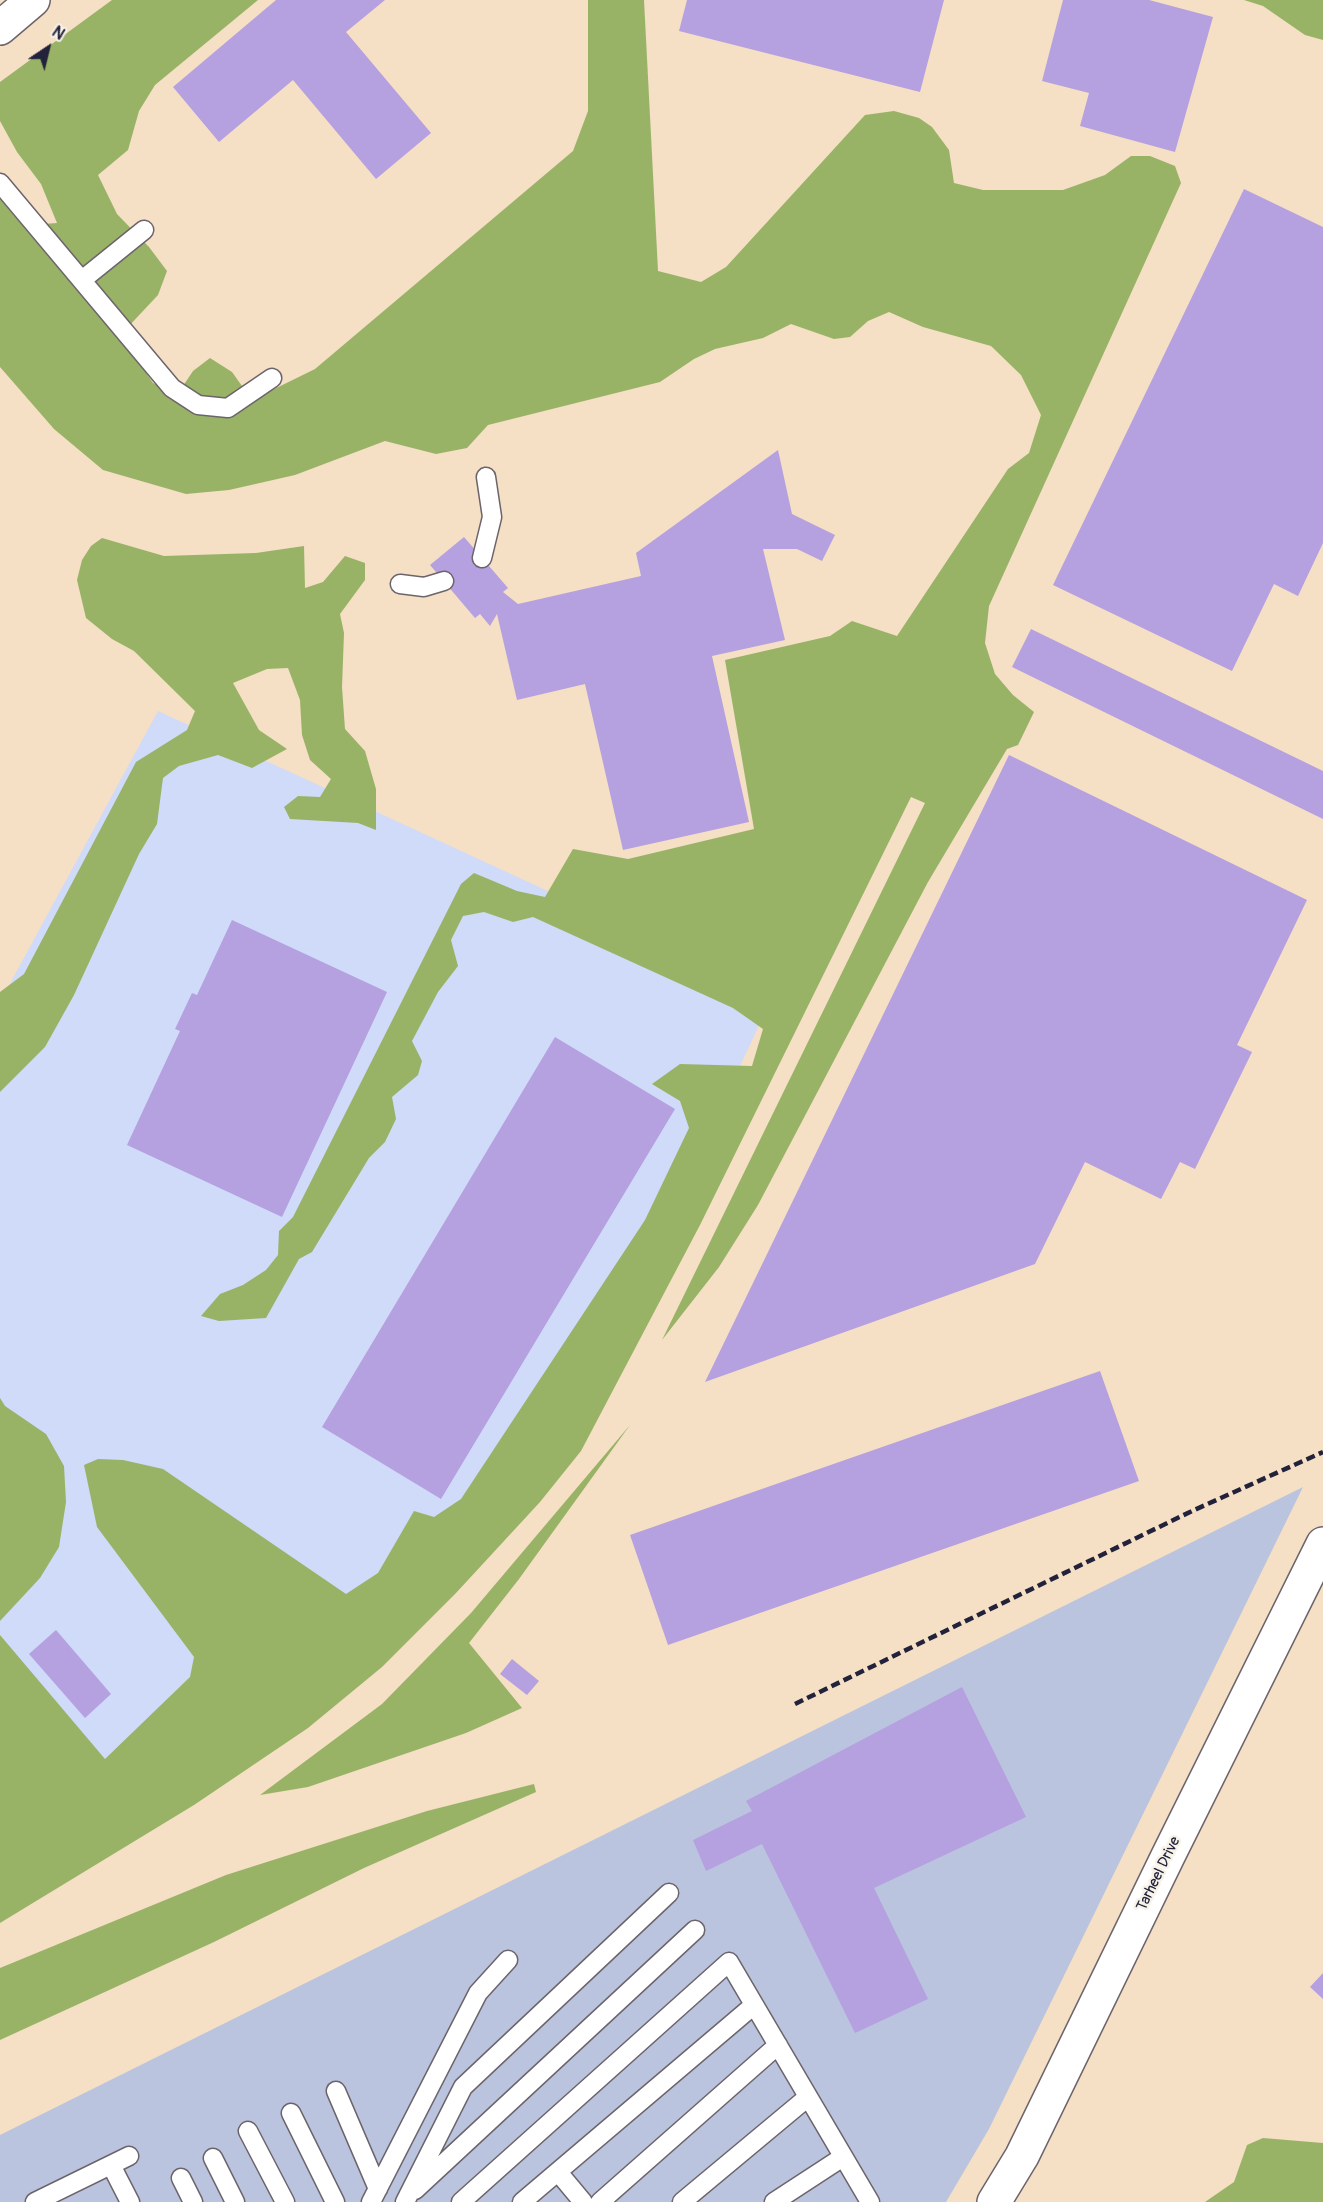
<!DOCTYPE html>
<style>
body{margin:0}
#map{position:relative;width:1323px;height:2202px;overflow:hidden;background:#f5dfc5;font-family:Pangolin,sans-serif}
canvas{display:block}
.north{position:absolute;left:18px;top:18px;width:60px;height:60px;-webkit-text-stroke:4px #f7f3e8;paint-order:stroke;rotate:35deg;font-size:16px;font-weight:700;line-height:24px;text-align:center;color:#22223b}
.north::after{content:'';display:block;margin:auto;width:21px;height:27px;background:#22223b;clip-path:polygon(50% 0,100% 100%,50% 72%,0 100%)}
</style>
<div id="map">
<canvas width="1323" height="2202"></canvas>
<div class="north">N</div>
</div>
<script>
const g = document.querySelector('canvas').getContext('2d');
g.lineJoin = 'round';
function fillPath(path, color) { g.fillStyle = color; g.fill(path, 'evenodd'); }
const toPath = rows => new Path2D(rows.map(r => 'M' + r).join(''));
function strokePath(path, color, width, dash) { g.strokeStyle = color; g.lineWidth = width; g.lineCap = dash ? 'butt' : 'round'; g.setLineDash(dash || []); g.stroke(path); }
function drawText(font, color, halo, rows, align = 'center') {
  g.font = font + ' Pangolin,sans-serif'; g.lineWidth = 5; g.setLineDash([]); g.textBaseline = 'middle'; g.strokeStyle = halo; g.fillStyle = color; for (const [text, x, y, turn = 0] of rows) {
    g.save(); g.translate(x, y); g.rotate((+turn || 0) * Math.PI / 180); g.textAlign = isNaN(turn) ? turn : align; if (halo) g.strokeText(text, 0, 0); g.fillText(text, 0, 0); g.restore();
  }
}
fillPath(toPath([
 [158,711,773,995,585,1400,470,1542,0,1869,0,996,7,989]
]), '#d0daf9');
fillPath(toPath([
 [1303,1487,989,2129,946,2202,0,2202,0,2135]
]), '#bac4de');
fillPath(toPath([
 [112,0,258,0,155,85,139,111,128,150,98,175,117,214,149,247,167,271,158,295,128,327,140,364,153,383,170,391,183,386,193,371,210,358,232,372,252,400,315,369,573,151,588,111,588,0,644,0,658,271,701,282,726,267,865,115,894,111,919,118,932,127,949,150,954,183,983,190,1063,190,1105,175,1131,156,1150,156,1175,166,1181,183,989,606,985,643,995,674,1013,695,1034,712,1018,745,1007,749,928,882,758,1205,719,1267,662,1340,925,803,911,797,700,1225,581,1451,540,1502,456,1593,382,1667,308,1728,194,1805,0,1923,0,1635,105,1759,190,1677,194,1657,97,1527,84,1465,98,1459,123,1460,163,1469,346,1594,378,1573,414,1511,434,1517,461,1499,645,1220,689,1128,680,1101,652,1084,680,1064,752,1066,763,1029,733,1008,533,917,513,922,484,912,463,916,451,940,458,966,438,992,412,1041,422,1061,418,1075,392,1097,396,1119,385,1142,369,1158,312,1252,299,1259,266,1318,219,1321,201,1316,220,1294,243,1285,266,1270,278,1255,279,1231,293,1217,461,884,474,873,517,891,545,897,573,849,628,859,754,829,725,660,830,636,852,621,897,636,1008,469,1029,453,1041,415,1021,375,991,346,923,327,889,312,868,321,850,337,834,339,791,324,763,338,715,349,694,359,660,382,488,425,467,448,436,454,385,441,295,475,229,490,186,494,103,470,54,429,0,367,0,194,28,225,57,223,41,184,17,152,0,121,0,82],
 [1244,0,1323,0,1323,40,1305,35,1263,6],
 [102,538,164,556,256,553,304,546,305,588,323,582,345,556,365,563,365,580,340,614,344,633,342,687,345,729,365,751,376,789,376,830,358,823,290,819,284,807,298,796,320,797,331,779,310,760,302,735,300,700,288,668,267,669,233,683,259,730,287,749,252,768,218,755,179,766,163,778,157,824,139,854,74,995,45,1047,0,1092,0,992,24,974,136,762,187,730,195,711,134,651,112,639,86,618,77,580,82,560,91,546],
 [0,1398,5,1406,46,1434,64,1466,66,1502,59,1547,40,1578,0,1621],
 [630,1425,519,1579,469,1643,522,1708,466,1733,308,1787,260,1795,382,1704,471,1613],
 [534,1784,536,1792,364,1868,214,1942,0,2040,0,1968,226,1875,427,1811],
 [1263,2138,1323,2143,1323,2202,1205,2202,1234,2182,1247,2145]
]), '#98b366');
fillPath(toPath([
 [276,0,385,0,346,32,431,133,376,179,293,80,219,142,173,87],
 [687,0,944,0,920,92,679,31],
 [1063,0,1149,0,1213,17,1175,152,1080,126,1089,93,1042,81],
 [1244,189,1323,227,1323,543,1298,596,1274,584,1232,671,1053,585],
 [778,450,792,514,835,535,822,561,797,549,763,549,785,640,712,656,749,822,623,850,585,684,517,700,497,614,490,626,480,614,475,618,430,565,464,537,508,588,503,592,518,604,641,576,636,553],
 [1031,629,1323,771,1323,819,1012,667],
 [1009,755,1307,900,1237,1045,1252,1052,1195,1169,1180,1162,1161,1199,1085,1162,1035,1264,705,1382],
 [232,920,387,992,282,1217,127,1145,180,1031,175,1029,192,993,197,995],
 [555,1037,675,1109,441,1499,322,1427],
 [1100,1371,1139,1481,668,1645,630,1535],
 [56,1630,111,1694,85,1718,29,1654],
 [512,1659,539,1681,527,1695,500,1674],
 [962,1687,1026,1817,874,1888,928,1999,855,2033,762,1844,706,1871,693,1840,752,1811,746,1801],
 [1323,1973,1323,1999,1310,1987]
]), '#b5a0e0');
const service = toPath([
 [0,183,172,388,198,405,228,408,272,378],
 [82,280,144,230],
 [482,558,492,517,486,477],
 [400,584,424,587,444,581],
 [336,2091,378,2189],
 [291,2113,335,2202],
 [248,2131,285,2202],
 [213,2158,235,2202],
 [111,2165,130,2202],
 [558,2172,583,2202],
 [181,2178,193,2202],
 [415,2190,695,1930],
 [35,2202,129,2156],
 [371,2202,478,1993,508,1960],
 [405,2202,463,2087,669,1893],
 [461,2202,729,1962,870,2202],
 [522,2202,754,2005],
 [600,2202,778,2045],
 [682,2202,808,2097],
 [774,2202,843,2157]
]);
const minor = toPath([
 [0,28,33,0],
 [994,2202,1022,2156,1168,1856,1323,1544]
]);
strokePath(service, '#6c646b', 21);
strokePath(minor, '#6c646b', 36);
strokePath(service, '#fff', 18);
strokePath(minor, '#fff', 33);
strokePath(toPath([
 [795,1704,1192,1511,1323,1452]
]), '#22223b', 4.5, [9, 4.5]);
drawText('15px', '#22223b', '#f7f3e8', [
 ["Tarheel Drive",1159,1874,-64]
]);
</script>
